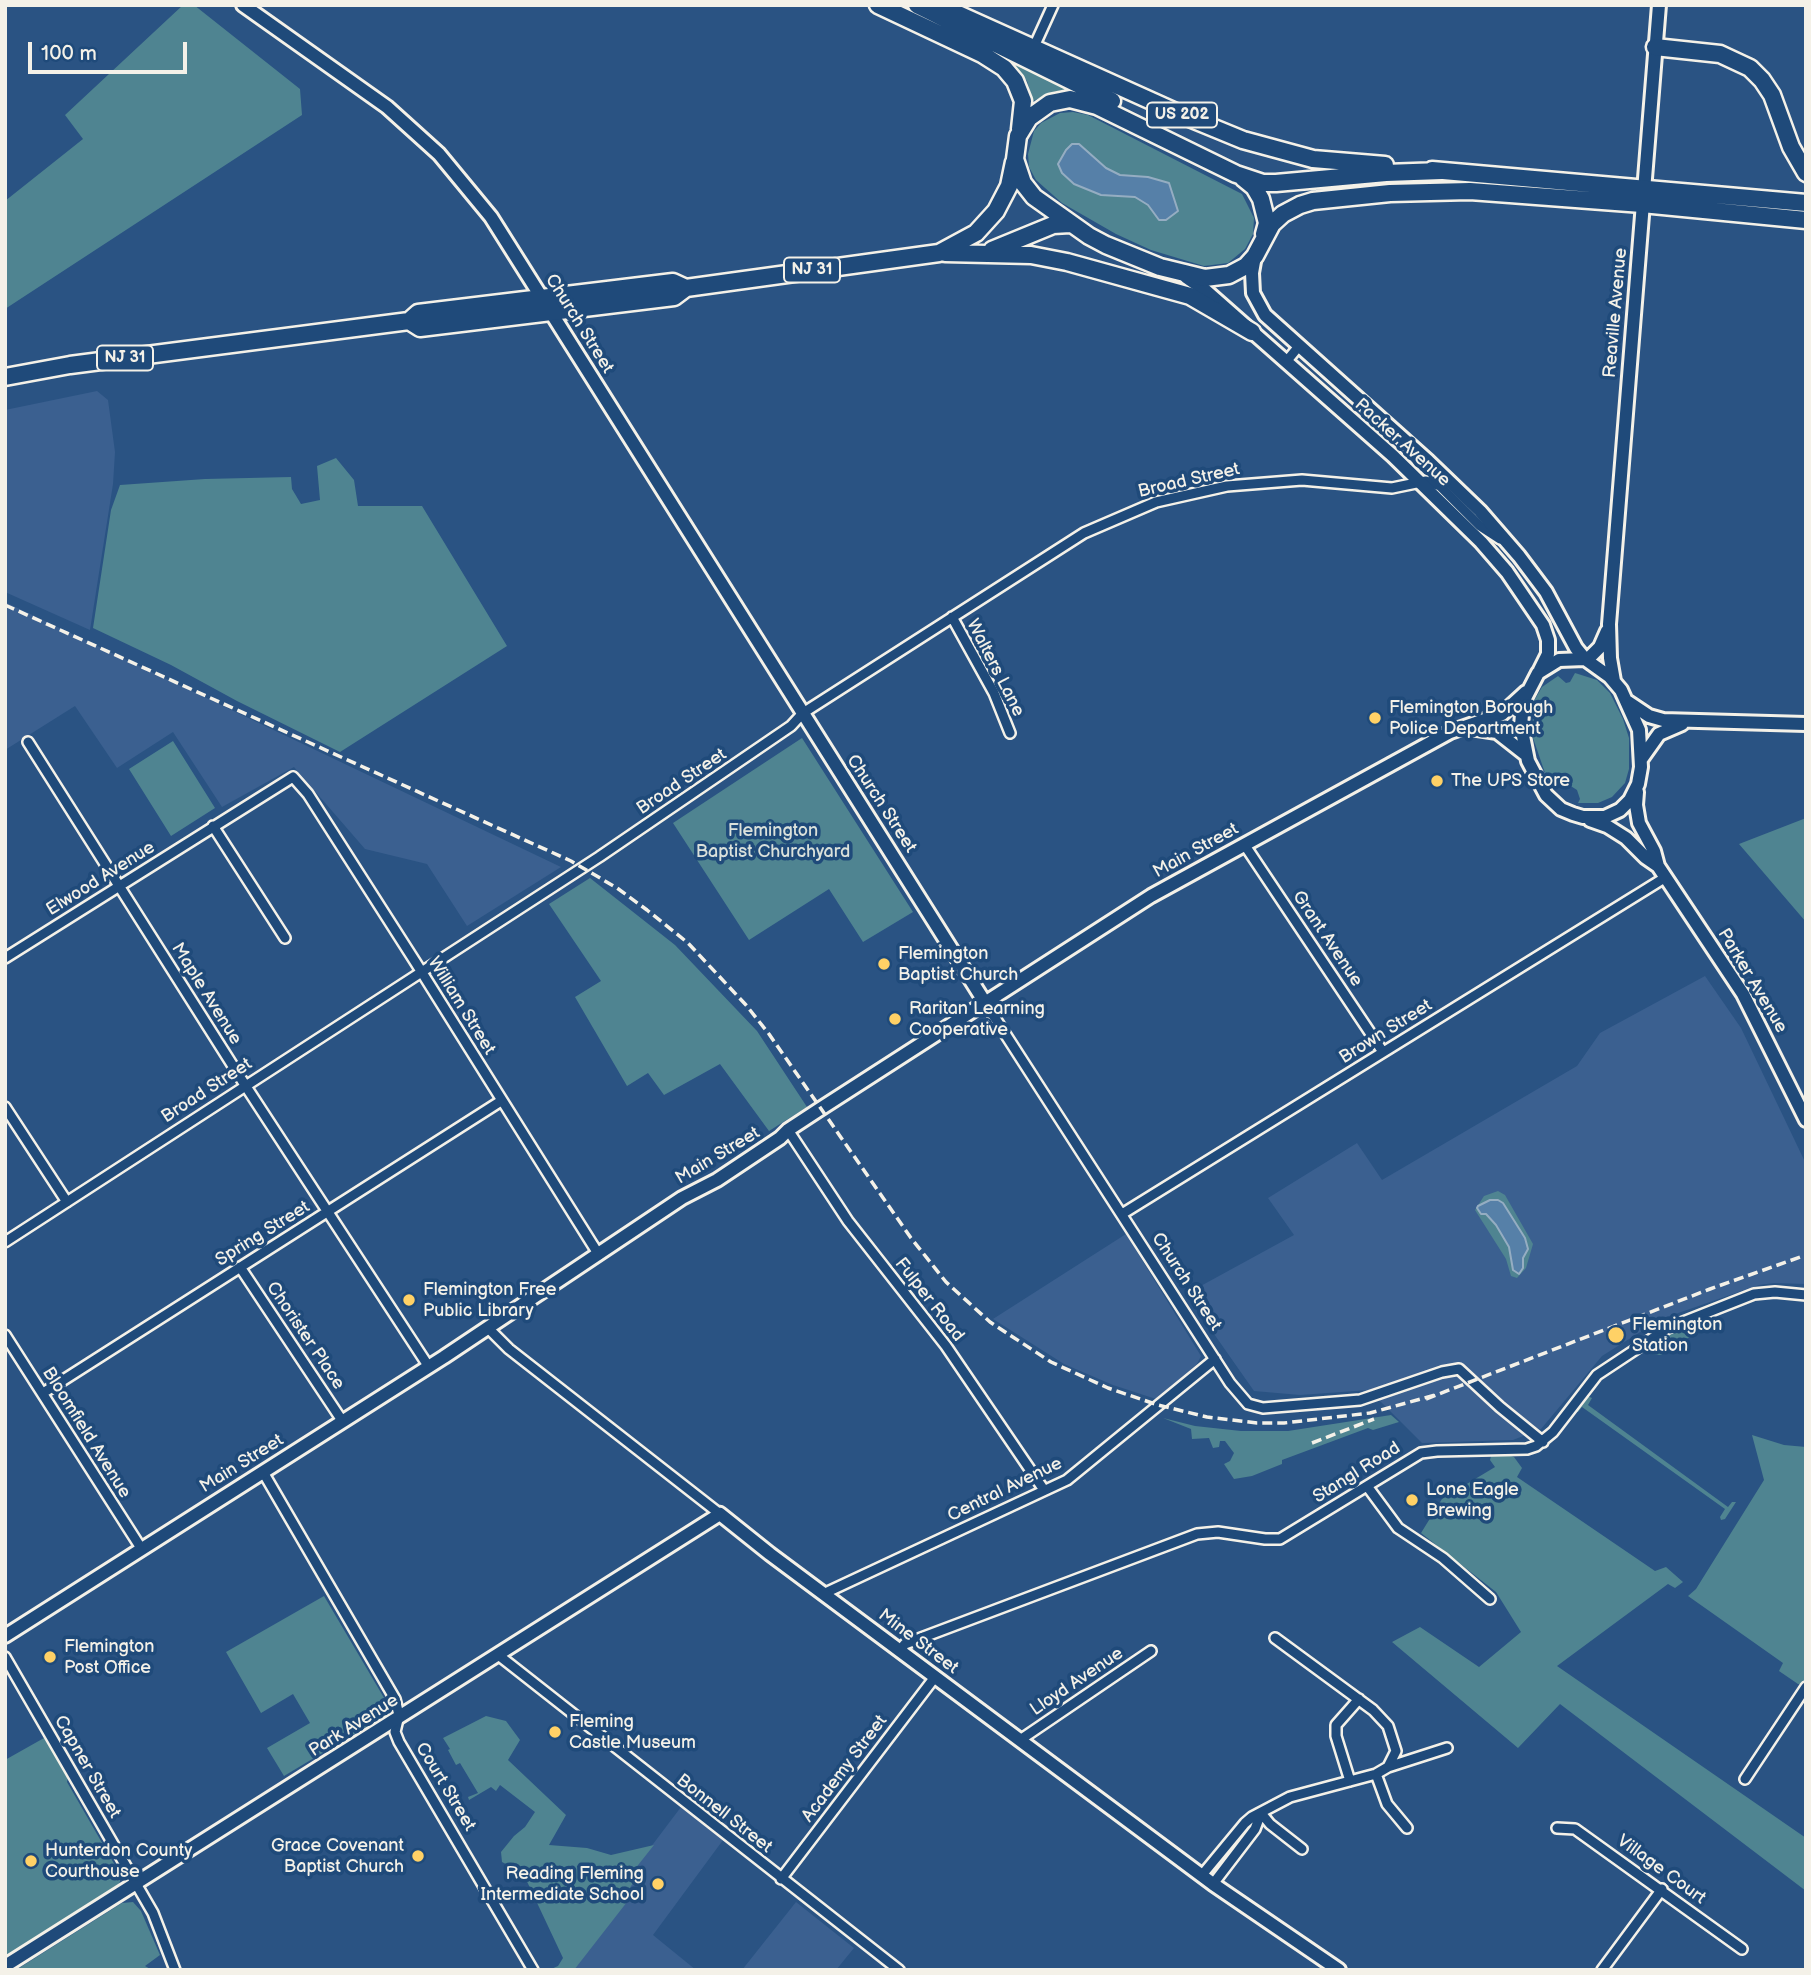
<!DOCTYPE html>
<style>
body{margin:0}
#map{position:relative;width:1811px;height:1975px;overflow:hidden;background:#2a5383;font-family:"Balsamiq Sans",sans-serif}
canvas{display:block}
.frame{position:absolute;inset:0;border:7px solid #f4f1e8;pointer-events:none}
.scale{position:absolute;left:28px;top:42px;width:159px;height:32px;box-sizing:border-box;border:4px solid #f4f1e8;border-top:0;padding-left:9px;font-size:21px;line-height:24px;white-space:nowrap;color:#f4f1e8;-webkit-text-stroke:5px #1f4a7a;paint-order:stroke}
</style>
<div id="map">
<canvas width="1811" height="1975"></canvas>
<div class="frame"></div>
<div class="scale">100 m</div>
</div>
<script>
const g = document.querySelector('canvas').getContext('2d');
g.lineJoin = 'round';
function fillPath(path, color) { g.fillStyle = color; g.fill(path, 'evenodd'); }
const toPath = rows => new Path2D(rows.map(r => 'M' + r).join(''));
function strokePath(path, color, width, dash) { g.strokeStyle = color; g.lineWidth = width; g.lineCap = dash ? 'butt' : 'round'; g.setLineDash(dash || []); g.stroke(path); }
function drawText(font, color, halo, rows, align = 'center') {
  g.font = font + ' "Balsamiq Sans",sans-serif'; g.lineWidth = 7; g.setLineDash([]); g.textBaseline = 'middle'; g.strokeStyle = halo; g.fillStyle = color; for (const [text, x, y, turn = 0] of rows) {
    g.save(); g.translate(x, y); g.rotate((+turn || 0) * Math.PI / 180); g.textAlign = isNaN(turn) ? turn : align; if (halo) g.strokeText(text, 0, 0); g.fillText(text, 0, 0); g.restore();
  }
}
fillPath(toPath([
 [97,391,108,400,115,452,113,484,90,630,5,592,5,410],
 [5,602,561,867,467,926,427,864,365,849,294,767,222,807,173,732,117,768,75,706,5,750],
 [1705,976,1741,1028,1806,1164,1806,1284,1774,1283,1759,1285,1661,1319,1602,1356,1541,1429,1513,1440,1422,1443,1369,1390,1300,1395,1254,1391,1186,1294,1294,1235,1268,1198,1357,1143,1382,1180,1577,1066,1600,1033],
 [1126,1234,1201,1356,1197,1364,1156,1399,1113,1385,1064,1364,993,1319],
 [684,1803,726,1836,653,1935,696,1970,558,1970],
 [796,1902,854,1948,836,1970,742,1970]
]), '#3b6090');
fillPath(toPath([
 [183,5,194,5,300,89,302,115,5,309,5,201,83,139,65,115],
 [1008,59,1069,88,1069,89,1053,92,1033,101,1027,81],
 [1073,112,1088,115,1242,194,1254,218,1253,234,1245,249,1228,263,1204,266,1151,250,1116,234,1062,203,1036,180,1029,167,1028,154,1034,131,1041,123,1060,113],
 [336,458,354,480,358,506,422,506,507,646,340,752,237,701,171,665,93,628,111,510,120,485,205,479,291,477,292,489,301,504,320,500,317,466],
 [1575,673,1597,680,1610,693,1623,719,1629,738,1629,769,1625,783,1612,797,1598,803,1578,803,1580,799,1577,790,1566,783,1557,784,1556,788,1545,773,1532,735,1534,701,1542,687,1558,676,1566,683,1570,682],
 [802,738,913,912,863,942,829,889,749,940,673,823],
 [173,741,215,808,171,836,129,769],
 [1806,818,1806,922,1739,844],
 [590,878,675,945,757,1031,807,1107,769,1131,720,1064,664,1095,648,1073,627,1086,575,997,601,981,549,904],
 [1498,1191,1505,1195,1533,1244,1526,1268,1517,1278,1511,1276,1506,1259,1475,1210,1484,1196],
 [1708,1317,1711,1320,1704,1328,1661,1355,1651,1354,1649,1350,1651,1345,1670,1333],
 [1587,1396,1592,1398,1588,1405,1728,1507,1732,1502,1736,1502,1725,1519,1721,1520,1720,1517,1725,1509,1582,1407,1578,1412,1574,1412],
 [1391,1415,1399,1422,1373,1430,1368,1428,1282,1460,1282,1464,1252,1476,1234,1479,1224,1464,1230,1461,1234,1453,1225,1441,1220,1441,1219,1447,1213,1448,1209,1438,1192,1439,1191,1429,1163,1418,1195,1426,1241,1431,1288,1431],
 [1752,1435,1784,1445,1806,1447,1806,1679,1802,1684,1798,1684,1779,1671,1783,1663,1688,1596,1696,1589,1764,1480],
 [1505,1454,1514,1457,1522,1468,1517,1477,1655,1571,1666,1567,1683,1582,1675,1588,1668,1584,1557,1666,1806,1838,1806,1891,1560,1704,1518,1748,1392,1642,1420,1627,1479,1667,1521,1632,1496,1592,1421,1533,1442,1499,1495,1467,1490,1460,1491,1456],
 [324,1596,390,1708,389,1713,284,1776,267,1748,310,1723,293,1694,261,1713,226,1652],
 [486,1716,506,1721,520,1740,508,1760,566,1815,549,1845,587,1848,611,1855,654,1845,631,1874,636,1879,624,1896,627,1902,574,1970,549,1970,558,1966,563,1958,523,1873,502,1862,501,1852,514,1836,525,1827,535,1812,500,1785,496,1791,491,1787,469,1800,468,1797,478,1793,460,1763,456,1765,448,1750,450,1749,443,1738],
 [44,1738,68,1776,67,1782,120,1874,120,1881,119,1885,5,1957,5,1760],
 [133,1902,141,1911,160,1955,145,1966,152,1970,16,1970,122,1903]
]), '#4f8491');
const water = toPath([
 [1072,144,1079,144,1106,168,1120,175,1148,177,1169,183,1178,211,1166,220,1159,220,1148,205,1135,197,1101,195,1074,184,1062,173,1058,164,1066,150,1072,144],
 [1490,1200,1498,1200,1503,1203,1525,1238,1528,1249,1523,1258,1523,1268,1519,1274,1513,1270,1509,1247,1496,1225,1486,1214,1481,1214,1477,1208,1478,1206,1490,1200]
]);
fillPath(water, '#5680a8');
strokePath(water, '#95adc2', 2);
const street = toPath([
 [1033,49,1053,5],
 [1286,362,1299,346],
 [952,617,994,693,1010,733],
 [28,742,245,1085,429,1367],
 [213,826,285,938],
 [1244,844,1383,1052],
 [5,958,293,777,308,794,416,963,599,1255],
 [984,1001,1230,1383,1248,1404,1263,1408,1360,1400,1442,1372,1459,1369,1500,1407,1543,1442],
 [5,1107,67,1202],
 [788,1130,848,1221,946,1346,1044,1490],
 [1122,1214,1666,877],
 [5,1242,599,857,791,726,803,713,1084,533,1156,502,1227,486,1302,480,1392,488,1426,481,1440,486,1480,526,1500,539],
 [240,1267,343,1422],
 [488,1328,509,1349,720,1514],
 [5,1335,141,1548],
 [43,1393,501,1101],
 [263,1472,395,1699,399,1715,395,1732,399,1742,533,1970],
 [1367,1486,1398,1528,1443,1558,1490,1599],
 [823,1594,1067,1480,1215,1359],
 [900,1650,905,1644,1197,1534,1218,1532,1265,1539,1280,1539,1421,1453,1437,1451,1527,1449,1536,1446,1553,1432,1597,1375,1668,1328,1754,1294,1775,1292,1806,1295],
 [497,1654,899,1970],
 [5,1657,153,1913,175,1970],
 [1020,1740,1151,1651],
 [1388,1767,1447,1748],
 [1376,1774,1387,1804,1407,1828],
 [1745,1779,1806,1687],
 [1350,1781,1336,1736,1336,1725,1359,1699],
 [1261,1813,1270,1824,1302,1849],
 [1557,1828,1575,1829,1742,1949],
 [1202,1875,1245,1823,1252,1817,1290,1797,1376,1774,1388,1767,1396,1751,1388,1726,1373,1710,1275,1638],
 [781,1879,935,1677],
 [1213,1884,1255,1829,1261,1813],
 [1602,1970,1662,1889]
]);
const secondary = toPath([
 [243,5,387,107,439,154,491,217,984,1001],
 [1255,256,1252,273,1253,293,1265,315,1428,461,1480,511,1519,556,1546,592,1576,648,1585,659,1610,677,1621,690,1639,730,1641,767,1638,784,1630,800,1620,810,1605,817,1583,817,1573,814,1561,809,1546,795,1528,761,1521,726,1523,702,1538,673,1559,660,1585,659],
 [1186,277,1205,290,1393,456,1481,542,1507,572,1543,625,1548,640,1548,654,1540,670],
 [1587,660,1600,647,1607,631],
 [1614,681,1610,658,1609,624,1659,5],
 [1628,702,1649,716,1663,720,1806,724],
 [1471,728,1497,732,1525,754],
 [1642,758,1659,734,1682,724],
 [1637,792,1636,805,1639,823,1654,851,1658,866,1743,994,1806,1120],
 [1590,820,1607,826,1626,838,1645,857,1658,866],
 [5,1636,444,1357,682,1198,717,1180,780,1138,788,1130,820,1109,1151,896,1450,732,1502,714,1526,692],
 [5,1966,720,1514,770,1554,1213,1884,1339,1970]
]);
const highway = toPath([
 [878,5,982,54,1004,68,1015,81,1023,101,1020,129],
 [917,5,1112,101],
 [938,5,1187,117,1243,140,1313,159,1385,165],
 [1655,47,1720,54,1750,68,1762,80,1772,95,1791,147,1806,173],
 [1432,170,1806,203],
 [1441,171,1386,173,1276,183,1263,183,1236,174,1097,106,1070,99,1050,103,1029,118,1018,136,1015,159,1023,183,1034,197,1089,236,1106,245,1160,267,1205,278,1229,275,1246,266,1255,256,1272,224,1283,214,1300,205,1313,201,1390,193,1470,191,1642,204,1806,220],
 [1243,178,1254,187,1261,199,1267,223,1264,234],
 [992,250,1053,225,1070,224],
 [945,253,1031,255,1067,262,1190,296,1252,332],
 [409,321,420,328,674,297,686,288,939,253,976,233,996,211,1009,186,1014,162],
 [5,377,70,365,409,321,418,313,673,282,686,288]
]);
strokePath(street, '#f4f1e8', 14);
strokePath(secondary, '#f4f1e8', 18);
strokePath(highway, '#f4f1e8', 21);
strokePath(street, '#1f4a7a', 9);
strokePath(secondary, '#1f4a7a', 12);
strokePath(highway, '#1f4a7a', 16);
strokePath(toPath([
 [5,605,571,861,617,888,647,910,688,943,746,1005,769,1034,911,1238,946,1282,990,1322,1051,1362,1108,1388,1158,1405,1207,1417,1257,1423,1284,1423,1370,1413,1435,1395],
 [1426,1399,1710,1289,1806,1255],
 [1312,1443,1374,1419]
]), '#f4f1e8', 3.5, [10, 5]);
for (const [x, y, r, color] of [
 [1375,718,7,"#ffd166"],
 [1437,781,7,"#ffd166"],
 [884,964,7,"#ffd166"],
 [895,1019,7,"#ffd166"],
 [409,1300,7,"#ffd166"],
 [1616,1335,9,"#ffd166"],
 [1412,1500,7,"#ffd166"],
 [50,1657,7,"#ffd166"],
 [555,1732,7,"#ffd166"],
 [418,1856,7,"#ffd166"],
 [31,1861,7,"#ffd166"],
 [658,1884,7,"#ffd166"]
]) { const dot = new Path2D(); dot.arc(x, y, r, 0, 2 * Math.PI); g.fillStyle = color; g.fill(dot); strokePath(dot, '#1f4a7a', 2.5); }
for (const [x, y, w] of [
 [1182,115,70],
 [812,270,56],
 [125,358,56]
]) { const box = new Path2D(); box.roundRect(x - w / 2, y - 12.5, w, 25, 5); g.fillStyle = '#1f4a7a'; g.fill(box); strokePath(box, '#f4f1e8', 2); }
drawText('bold 16px', '#f4f1e8', null, [
 ["US 202",1182,115],
 ["NJ 31",812,270],
 ["NJ 31",125,358]
]);
drawText('18px', '#f4f1e8', '#1f4a7a', [
 ["Reaville Avenue",1616,313,-85],
 ["Church Street",579,324,58],
 ["Packer Avenue",1402,443,42],
 ["Broad Street",1189,481,-13],
 ["Walters Lane",995,668,63],
 ["Broad Street",682,782,-34],
 ["Church Street",881,804,57],
 ["Main Street",1196,851,-29],
 ["Elwood Avenue",101,879,-32],
 ["Grant Avenue",1327,939,56],
 ["Parker Avenue",1752,981,59],
 ["Maple Avenue",206,994,58],
 ["William Street",461,1006,58],
 ["Brown Street",1386,1032,-32],
 ["Broad Street",207,1091,-33],
 ["Main Street",718,1156,-31],
 ["Spring Street",263,1234,-32],
 ["Church Street",1186,1282,57],
 ["Fulper Road",929,1300,52],
 ["Chorister Place",305,1336,56],
 ["Bloomfield Avenue",86,1433,58],
 ["Main Street",242,1464,-32],
 ["Stangl Road",1357,1473,-32],
 ["Central Avenue",1005,1490,-26],
 ["Mine Street",918,1642,37],
 ["Lloyd Avenue",1077,1682,-34],
 ["Park Avenue",354,1726,-32],
 ["Capner Street",87,1767,60],
 ["Academy Street",845,1769,-53],
 ["Court Street",445,1787,59],
 ["Bonnell Street",724,1814,38],
 ["Village Court",1661,1870,36]
]);
drawText('18px', '#f4f1e8', '#1f4a7a', [
 ["Flemington Borough",1389,708],
 ["Police Department",1389,729],
 ["The UPS Store",1451,781],
 ["Flemington",898,954],
 ["Baptist Church",898,975],
 ["Raritan Learning",909,1009],
 ["Cooperative",909,1030],
 ["Flemington Free",423,1290],
 ["Public Library",423,1311],
 ["Flemington",1632,1325],
 ["Station",1632,1346],
 ["Lone Eagle",1426,1490],
 ["Brewing",1426,1511],
 ["Flemington",64,1647],
 ["Post Office",64,1668],
 ["Fleming",569,1722],
 ["Castle Museum",569,1743],
 ["Grace Covenant",404,1846,"right"],
 ["Baptist Church",404,1867,"right"],
 ["Hunterdon County",45,1851],
 ["Courthouse",45,1872],
 ["Reading Fleming",644,1874,"right"],
 ["Intermediate School",644,1895,"right"]
], 'left');
drawText('18px', '#dbe1db', '#1f4a7a', [
 ["Flemington",773,831],
 ["Baptist Churchyard",773,852]
]);
</script>
